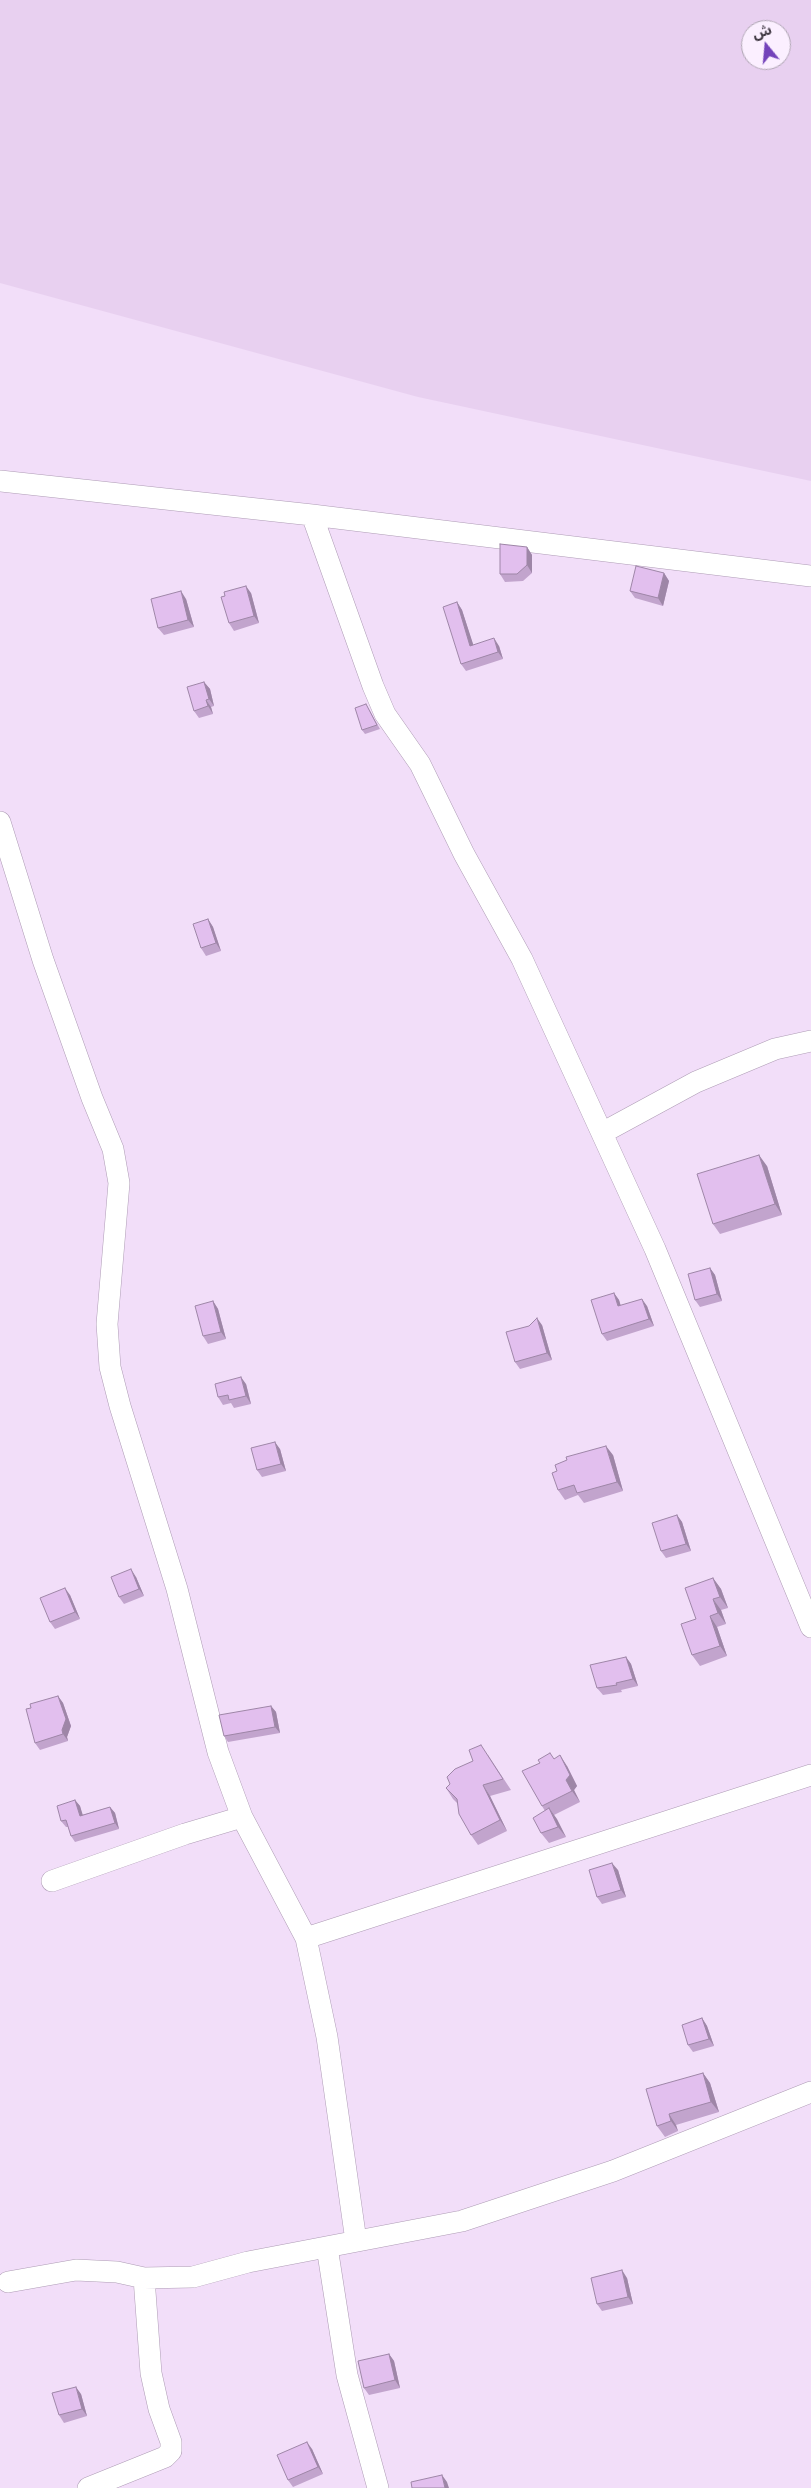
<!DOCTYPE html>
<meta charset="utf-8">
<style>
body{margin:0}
#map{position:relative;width:811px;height:2488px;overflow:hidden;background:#f2def9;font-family:Cabin,"Noto Sans Arabic",sans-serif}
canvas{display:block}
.north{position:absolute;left:741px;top:20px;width:50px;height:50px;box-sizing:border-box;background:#fbefff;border:1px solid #afa5b3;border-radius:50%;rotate:343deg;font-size:14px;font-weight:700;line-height:20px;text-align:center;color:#3e3641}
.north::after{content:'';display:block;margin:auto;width:18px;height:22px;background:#7342ba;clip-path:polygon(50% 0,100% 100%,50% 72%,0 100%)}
</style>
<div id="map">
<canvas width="811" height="2488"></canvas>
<div class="north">ش</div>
</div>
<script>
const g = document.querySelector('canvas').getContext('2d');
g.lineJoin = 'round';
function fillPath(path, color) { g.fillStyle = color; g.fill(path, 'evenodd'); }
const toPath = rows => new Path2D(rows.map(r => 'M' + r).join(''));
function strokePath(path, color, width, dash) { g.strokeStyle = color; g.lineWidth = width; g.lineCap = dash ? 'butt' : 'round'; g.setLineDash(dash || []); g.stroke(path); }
fillPath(toPath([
 [0,0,811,0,811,481,418,397,0,283],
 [751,30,781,30,781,60,751,60]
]), '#e8d0f0');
const minor = toPath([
 [0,481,312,515,811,576],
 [312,515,373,686,385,714,420,764,464,854,522,959,655,1249,811,1627],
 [0,822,43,960,92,1098,113,1149,119,1183,107,1324,110,1367,120,1406,177,1589,218,1752,242,1817],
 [602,1133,696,1082,775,1049,811,1041],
 [52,1881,185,1834,242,1817,306,1938,327,2037,356,2241],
 [306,1938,811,1775],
 [327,2247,347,2375,378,2488],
 [8,2282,76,2270,117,2272,144,2278,193,2277,248,2262,462,2221,613,2171,811,2092],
 [88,2488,165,2457,171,2451,171,2442,159,2409,151,2373,144,2278]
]);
strokePath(minor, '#ae9cb5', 22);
strokePath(minor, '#fff', 21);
fillPath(toPath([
 [527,547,532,555,532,573,523,581,505,582,500,574],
 [664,573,669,581,663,606,635,598,630,591],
 [251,593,259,623,234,631,229,623],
 [186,599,194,627,164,635,158,628],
 [457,602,462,610,473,645,499,646,503,659,466,671,461,664],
 [204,682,210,689,214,706,211,707,213,714,199,718,194,711],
 [366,704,380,729,365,734,362,730],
 [208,919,213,927,221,951,206,956,201,948],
 [767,1166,782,1215,720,1234,713,1224],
 [710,1268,715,1275,722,1301,700,1307,695,1300],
 [614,1293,619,1300,621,1306,647,1306,654,1326,607,1341,602,1334],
 [213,1301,218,1309,226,1339,208,1344,203,1336],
 [542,1325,552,1360,520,1369,515,1362],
 [246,1384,251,1404,234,1408,231,1403,223,1405,218,1397],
 [280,1449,286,1471,262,1477,257,1470],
 [613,1455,623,1491,584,1503,578,1495,565,1500,558,1490],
 [677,1515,682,1522,691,1551,666,1558,661,1551],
 [136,1577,144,1596,124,1604,119,1597],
 [713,1578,721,1589,728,1608,721,1610,726,1624,717,1627,727,1656,700,1666,692,1655,696,1619],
 [70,1595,80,1619,55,1629,50,1622],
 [626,1657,631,1664,638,1686,621,1690,622,1692,603,1695,597,1688],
 [58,1696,63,1703,71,1726,67,1737,68,1741,40,1750,35,1743],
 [271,1706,276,1712,280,1733,228,1742,224,1736],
 [488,1755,511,1790,490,1796,507,1831,478,1845,471,1835,457,1803,453,1799,446,1788],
 [567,1766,577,1786,574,1790,580,1802,554,1815,566,1837,549,1843,541,1833,545,1811,542,1806],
 [75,1800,80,1806,82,1815,110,1807,115,1813,119,1829,75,1842,71,1836,68,1827,66,1827,61,1821],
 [618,1870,626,1897,602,1904,597,1897],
 [702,2018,707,2026,714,2046,693,2052,688,2045],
 [703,2073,710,2083,719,2112,676,2125,678,2131,665,2137,657,2126],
 [627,2278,633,2304,602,2311,597,2304],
 [389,2354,394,2361,400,2388,369,2395,364,2388],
 [81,2394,87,2416,64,2423,59,2415],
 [312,2449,323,2474,293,2487,288,2480]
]), '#c2a4cd');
fillPath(toPath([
 [527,547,532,555,532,573,527,565],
 [664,573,669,581,663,606,658,598],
 [246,586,251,593,259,623,254,616],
 [181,591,186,599,194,627,188,620],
 [457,602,462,610,476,653,470,646],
 [494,638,499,646,503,659,498,652],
 [204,682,210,689,214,706,209,699],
 [206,700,211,707,213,714,208,706],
 [208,919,213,927,221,951,216,943],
 [759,1155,767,1166,782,1215,775,1204],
 [710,1268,715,1275,722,1301,717,1294],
 [614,1293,619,1300,623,1314,618,1306],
 [642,1299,647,1306,654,1326,649,1319],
 [213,1301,218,1309,226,1339,221,1332],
 [537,1318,542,1325,552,1360,547,1353],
 [241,1377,246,1384,251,1404,246,1396],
 [275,1442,280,1449,286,1471,281,1464],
 [606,1446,613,1455,623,1491,617,1482],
 [677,1515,682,1522,691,1551,686,1544],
 [131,1569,136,1577,144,1596,139,1589],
 [713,1578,721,1589,728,1608,720,1597],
 [65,1588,70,1595,80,1619,75,1612],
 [713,1599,721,1610,726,1624,718,1613],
 [710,1616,717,1627,727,1656,720,1646],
 [626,1657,631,1664,638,1686,633,1679],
 [58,1696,63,1703,71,1726,67,1737,68,1741,63,1734,62,1730],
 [271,1706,276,1712,280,1733,275,1727],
 [560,1755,567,1766,577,1786,574,1790,580,1802,572,1791,566,1780],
 [483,1785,490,1796,507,1831,500,1820],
 [75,1800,80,1806,85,1822,80,1816],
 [110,1807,115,1813,119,1829,115,1823],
 [549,1808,557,1819,566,1837,558,1827],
 [612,1863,618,1870,626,1897,621,1890],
 [702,2018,707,2026,714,2046,709,2039],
 [703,2073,710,2083,719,2112,711,2102],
 [669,2114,676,2125,678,2131,671,2121],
 [622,2270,627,2278,633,2304,628,2297],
 [389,2354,394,2361,400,2388,395,2380],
 [76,2387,81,2394,87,2416,82,2409],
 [307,2442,312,2449,323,2474,318,2467],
 [442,2475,447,2482,449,2488,445,2488]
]), '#9e86a7');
const building = toPath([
 [500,544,527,547,527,565,517,574,500,574,500,544],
 [636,566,664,573,658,598,630,591,636,566],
 [246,586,254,616,229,623,221,597,225,596,224,592,246,586],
 [181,591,188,620,158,628,151,599,181,591],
 [457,602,470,646,494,638,498,652,461,664,443,607,457,602],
 [204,682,209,699,206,700,208,706,194,711,187,687,204,682],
 [366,704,377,725,362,730,355,708,366,704],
 [208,919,216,943,201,948,193,924,208,919],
 [759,1155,775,1204,713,1224,697,1174,759,1155],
 [710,1268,717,1294,695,1300,688,1274,710,1268],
 [614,1293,618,1306,642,1299,649,1319,602,1334,591,1300,614,1293],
 [213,1301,221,1332,203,1336,195,1306,213,1301],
 [537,1318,547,1353,515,1362,506,1332,529,1326,537,1318],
 [241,1377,246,1396,229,1400,228,1395,218,1397,215,1384,241,1377],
 [275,1442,281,1464,257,1470,251,1448,275,1442],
 [606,1446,617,1482,577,1493,574,1485,558,1490,552,1473,557,1471,555,1465,567,1460,566,1457,606,1446],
 [677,1515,686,1544,661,1551,652,1523,677,1515],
 [131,1569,139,1589,119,1597,111,1577,131,1569],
 [713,1578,720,1597,713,1599,718,1613,710,1616,720,1646,692,1655,681,1624,696,1619,685,1588,713,1578],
 [65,1588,75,1612,50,1622,40,1598,65,1588],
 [626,1657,633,1679,616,1683,617,1685,597,1688,590,1665,626,1657],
 [58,1696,66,1719,62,1730,63,1734,35,1743,26,1709,31,1708,30,1704,58,1696],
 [271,1706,275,1727,224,1736,219,1715,271,1706],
 [481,1745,503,1779,483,1785,500,1820,471,1835,459,1814,457,1799,446,1788,450,1784,447,1777,455,1769,473,1761,469,1750,481,1745],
 [550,1753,554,1759,560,1755,570,1775,566,1780,572,1791,542,1806,522,1771,540,1763,538,1760,550,1753],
 [75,1800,80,1816,110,1807,115,1823,71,1836,66,1820,61,1821,57,1806,75,1800],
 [549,1808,558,1827,541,1833,533,1818,549,1808],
 [612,1863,621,1890,597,1897,589,1870,612,1863],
 [702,2018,709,2039,688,2045,682,2025,702,2018],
 [703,2073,711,2102,669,2114,671,2121,657,2126,646,2089,703,2073],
 [622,2270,628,2297,597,2304,591,2278,622,2270],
 [389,2354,395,2380,364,2388,358,2361,389,2354],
 [76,2387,82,2409,59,2415,52,2393,76,2387],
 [307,2442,318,2467,288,2480,277,2455,307,2442],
 [442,2475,445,2488,412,2488,411,2482,442,2475]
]);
fillPath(building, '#e2bfee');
strokePath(building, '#9e86a7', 1);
</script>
